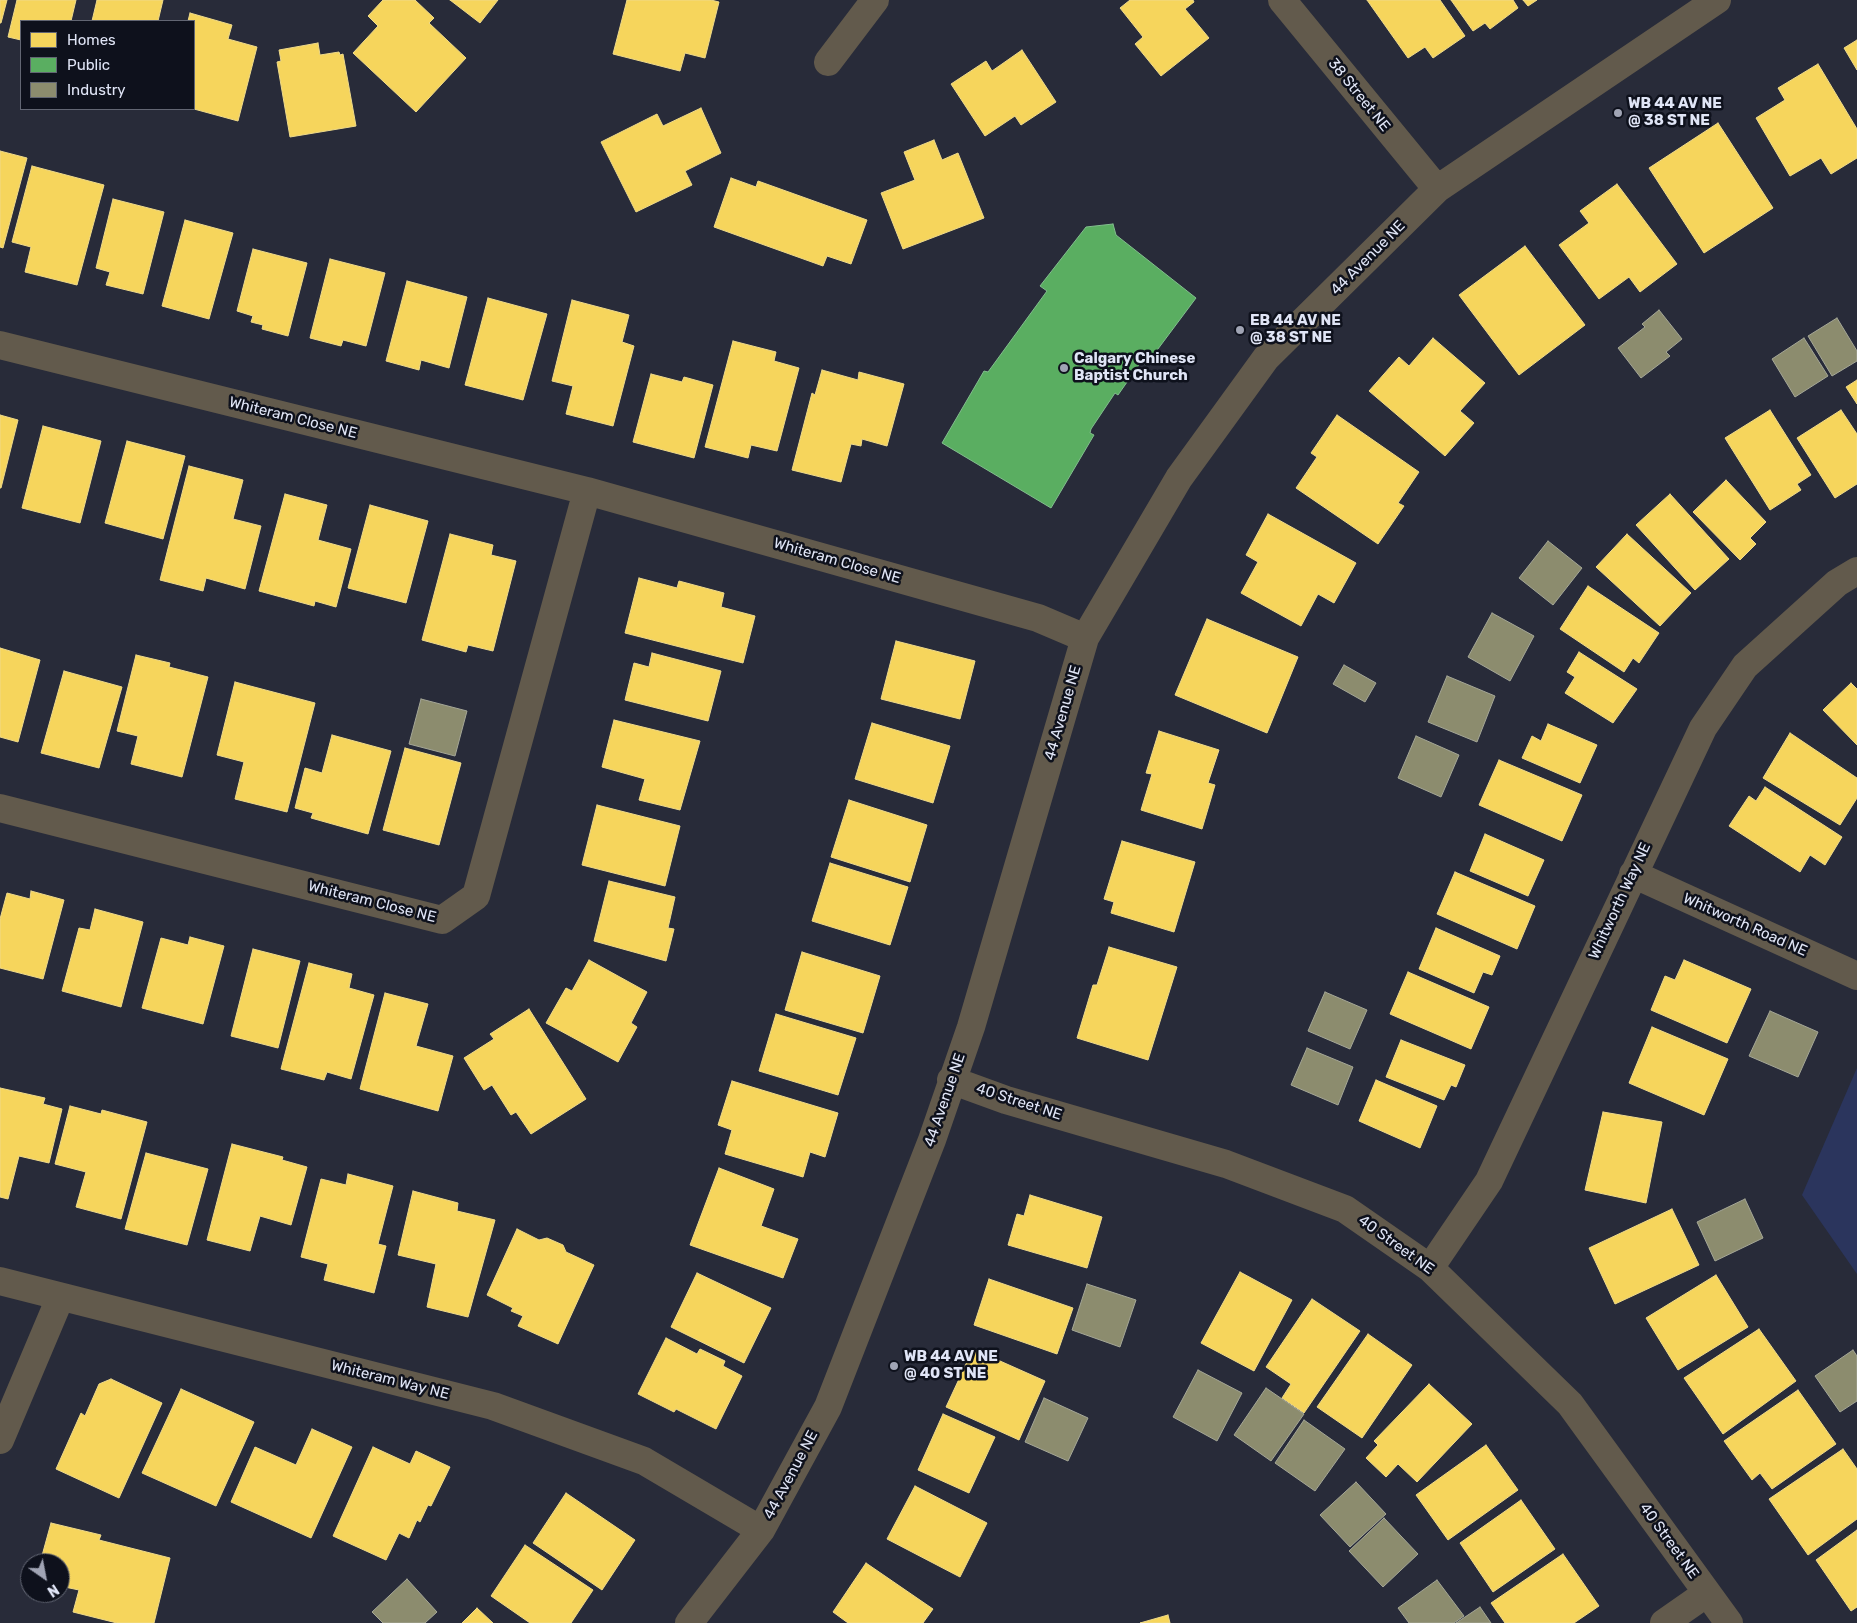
<!DOCTYPE html>
<style>
body{margin:0}
#map{position:relative;width:1857px;height:1623px;overflow:hidden;background:#282b39;font-family:Rubik,sans-serif}
canvas{display:block}
.legend{position:absolute;left:20px;top:20px;width:175px;height:90px;box-sizing:border-box;background:#0e111c;border:1px solid #626673;margin:0;padding:6px 9px;list-style:none;font-size:15px;color:#e0e5f6}
.legend li{display:flex;align-items:center;gap:10px;height:25px}
.legend b{width:25px;border:1px solid #626673}
.north{position:absolute;left:20px;top:1553px;width:50px;height:50px;box-sizing:border-box;background:#0e111c;border:1px solid #626673;border-radius:50%;rotate:147deg;font-size:14px;font-weight:700;line-height:20px;text-align:center;color:#e0e5f6}
.north::after{content:'';display:block;margin:auto;width:18px;height:22px;background:#a0a4b4;clip-path:polygon(50% 0,100% 100%,50% 72%,0 100%)}
</style>
<div id="map">
<canvas width="1857" height="1623"></canvas>
<ul class="legend">
<li><b style="height:14px;background:#f6d55c"></b>Homes</li>
<li><b style="height:14px;background:#5aae61"></b>Public</li>
<li><b style="height:14px;background:#8c8c6e"></b>Industry</li>
</ul>
<div class="north">N</div>
</div>
<script>
const g = document.querySelector('canvas').getContext('2d');
g.lineJoin = 'round';
function fillPath(path, color) { g.fillStyle = color; g.fill(path, 'evenodd'); }
const toPath = rows => new Path2D(rows.map(r => 'M' + r).join(''));
function strokePath(path, color, width, dash) { g.strokeStyle = color; g.lineWidth = width; g.lineCap = dash ? 'butt' : 'round'; g.setLineDash(dash || []); g.stroke(path); }
function drawText(font, color, halo, rows, align = 'center') {
  g.font = font + ' Rubik,sans-serif'; g.lineWidth = 5; g.setLineDash([]); g.textBaseline = 'middle'; g.strokeStyle = halo; g.fillStyle = color; for (const [text, x, y, turn = 0] of rows) {
    g.save(); g.translate(x, y); g.rotate((+turn || 0) * Math.PI / 180); g.textAlign = isNaN(turn) ? turn : align; if (halo) g.strokeText(text, 0, 0); g.fillText(text, 0, 0); g.restore();
  }
}
fillPath(toPath([
 [1857,1068,1857,1274,1802,1195]
]), '#2b355d');
const homes = toPath([
 [0,0,7,0,1,23,0,23,0,0],
 [17,0,76,0,71,21,21,21,21,40,8,37,17,0],
 [97,0,163,0,158,21,92,21,97,0],
 [383,0,415,0,434,18,429,23,466,58,416,112,353,53,378,26,368,16,383,0],
 [450,0,498,0,480,23,450,0],
 [627,0,711,0,719,2,705,58,685,53,680,71,613,54,627,0],
 [1130,0,1193,0,1194,2,1185,9,1209,38,1161,76,1135,44,1143,37,1120,8,1130,0],
 [1367,0,1440,0,1465,36,1433,58,1425,47,1408,58,1367,0],
 [1451,0,1513,0,1518,8,1490,29,1485,23,1473,31,1451,0],
 [1523,0,1537,0,1528,6,1523,0],
 [190,13,232,25,228,39,257,47,238,121,194,109,194,21,188,21,190,13],
 [1857,40,1857,70,1844,48,1857,40],
 [318,43,320,55,339,52,340,55,343,54,356,126,290,137,277,62,281,61,279,50,318,43],
 [1022,50,1056,102,1021,125,1015,116,985,136,951,84,986,61,992,71,1022,50],
 [1818,64,1857,129,1857,158,1831,174,1821,158,1790,176,1756,118,1785,100,1778,88,1818,64],
 [701,108,721,153,685,171,692,185,636,212,601,142,657,114,663,126,701,108],
 [1718,123,1773,208,1704,253,1649,168,1718,123],
 [934,140,942,160,958,153,984,218,903,249,881,193,915,180,904,152,934,140],
 [0,151,27,158,3,248,0,247,0,151],
 [32,166,104,185,77,285,25,272,31,247,12,242,32,166],
 [731,178,756,187,758,181,867,220,851,264,827,256,823,266,714,227,731,178],
 [1617,184,1677,264,1640,292,1629,277,1599,299,1559,245,1589,223,1580,211,1617,184],
 [113,199,164,212,143,294,106,285,110,272,96,268,113,199],
 [185,220,233,233,209,319,162,306,185,220],
 [1525,246,1585,325,1519,375,1459,295,1525,246],
 [253,249,307,263,288,336,262,329,263,325,251,322,253,316,237,311,253,249],
 [330,259,385,273,366,346,343,340,341,346,310,338,330,259],
 [407,281,467,297,449,368,421,360,419,370,386,361,407,281],
 [488,298,547,314,523,400,465,385,488,298],
 [572,300,629,315,622,342,634,346,613,426,566,414,573,386,552,381,572,300],
 [1433,338,1485,383,1460,411,1474,423,1445,456,1369,391,1399,357,1409,366,1433,338],
 [733,341,776,352,774,361,799,368,777,451,751,445,748,458,705,447,733,341],
 [822,370,858,380,859,372,904,384,887,446,862,439,861,446,851,444,841,482,792,470,812,393,815,395,822,370],
 [651,374,682,382,684,377,713,385,694,458,633,442,651,374],
 [1857,380,1857,404,1846,387,1857,380],
 [1770,410,1811,475,1797,484,1801,490,1770,510,1725,438,1770,410],
 [1841,410,1857,434,1857,484,1835,498,1797,438,1841,410],
 [0,415,18,420,1,488,0,488,0,415],
 [1337,415,1419,472,1398,503,1404,506,1378,544,1296,488,1317,457,1311,453,1337,415],
 [43,426,101,441,80,523,22,508,43,426],
 [127,441,185,456,163,539,105,523,127,441],
 [189,466,243,480,233,519,261,526,245,589,206,578,203,591,160,580,189,466],
 [1726,480,1766,522,1750,538,1756,544,1740,560,1693,512,1726,480],
 [285,494,327,505,318,540,351,549,336,607,315,601,314,606,259,591,285,494],
 [1670,494,1729,559,1695,590,1636,525,1670,494],
 [370,505,428,521,406,603,348,588,370,505],
 [1268,514,1356,563,1334,603,1318,594,1301,626,1241,593,1258,562,1246,555,1268,514],
 [450,534,493,545,491,555,516,561,493,651,468,645,466,652,422,640,450,534],
 [1627,534,1691,593,1660,626,1596,567,1627,534],
 [639,578,677,588,679,581,724,593,721,607,755,616,743,663,625,633,639,578],
 [1588,586,1659,633,1639,663,1633,658,1624,672,1560,629,1588,586],
 [1207,619,1298,657,1267,733,1175,695,1207,619],
 [896,641,975,661,960,719,881,699,896,641],
 [0,648,40,660,18,742,0,737,0,648],
 [1579,652,1637,689,1613,723,1565,693,1575,677,1567,672,1579,652],
 [652,653,721,671,708,721,625,700,634,663,649,667,652,653],
 [136,655,170,663,169,667,208,677,182,777,131,764,138,736,117,731,136,655],
 [64,671,122,687,99,768,41,753,64,671],
 [235,682,315,703,287,812,235,799,244,762,217,755,235,682],
 [1851,683,1857,689,1857,745,1823,710,1851,683],
 [614,720,700,741,680,810,639,800,645,779,602,767,614,720],
 [872,723,950,746,933,803,855,779,872,723],
 [1548,724,1597,745,1580,783,1522,758,1532,736,1541,741,1548,724],
 [1159,731,1219,750,1208,783,1215,785,1202,829,1141,810,1152,774,1146,773,1159,731],
 [1790,733,1857,778,1857,798,1840,825,1763,778,1790,733],
 [332,735,391,751,368,834,311,818,313,813,295,808,305,768,322,773,332,735],
 [405,748,461,763,439,845,383,830,405,748],
 [1499,760,1582,795,1562,841,1479,805,1499,760],
 [1765,787,1842,837,1825,865,1810,855,1800,872,1729,826,1749,796,1756,801,1765,787],
 [849,800,927,825,910,882,831,857,849,800],
 [597,805,680,826,665,886,582,865,597,805],
 [1485,834,1544,860,1528,896,1470,871,1485,834],
 [1122,841,1195,862,1174,932,1111,913,1114,902,1104,899,1122,841],
 [830,863,908,887,890,945,812,921,830,863],
 [1455,872,1535,906,1517,949,1437,914,1455,872],
 [609,881,675,897,668,928,674,929,666,961,594,941,609,881],
 [31,891,64,900,43,979,0,968,0,919,7,893,30,899,31,891],
 [95,909,143,922,121,1007,62,991,79,928,90,930,95,909],
 [1436,928,1500,956,1492,975,1483,972,1474,993,1419,969,1436,928],
 [190,937,224,946,203,1024,142,1008,161,938,188,945,190,937],
 [1109,947,1177,967,1148,1060,1077,1038,1093,985,1097,985,1109,947],
 [253,949,300,961,278,1048,231,1036,253,949],
 [802,952,880,976,863,1033,785,1010,802,952],
 [589,960,647,992,631,1023,637,1027,618,1062,546,1023,566,988,572,991,589,960],
 [1684,960,1751,989,1727,1043,1651,1010,1665,976,1675,980,1684,960],
 [309,963,352,974,349,988,374,995,351,1079,327,1072,324,1080,281,1069,309,963],
 [1408,972,1489,1007,1471,1049,1390,1014,1408,972],
 [385,993,428,1004,416,1046,453,1056,438,1111,360,1089,385,993],
 [529,1009,586,1099,531,1134,516,1112,511,1115,492,1085,484,1090,464,1058,494,1039,490,1034,529,1009],
 [776,1014,856,1038,838,1095,759,1071,776,1014],
 [1652,1027,1728,1059,1704,1115,1629,1083,1652,1027],
 [1401,1040,1465,1065,1456,1087,1451,1085,1444,1100,1386,1077,1401,1040],
 [1376,1080,1437,1106,1420,1148,1359,1121,1376,1080],
 [732,1081,838,1113,825,1157,810,1152,803,1177,725,1154,732,1130,718,1125,732,1081],
 [0,1088,45,1098,43,1104,62,1109,49,1163,19,1156,8,1199,0,1197,0,1088],
 [70,1106,101,1114,102,1110,147,1122,121,1219,76,1207,86,1172,55,1164,70,1106],
 [1603,1112,1662,1122,1646,1203,1585,1190,1603,1112],
 [232,1144,283,1157,282,1160,307,1167,291,1225,260,1216,250,1251,207,1240,232,1144],
 [146,1153,208,1169,187,1245,125,1229,146,1153],
 [719,1168,774,1189,761,1226,798,1239,783,1278,690,1245,719,1168],
 [348,1174,393,1186,378,1244,386,1246,374,1293,324,1280,328,1264,301,1257,321,1179,346,1185,348,1174],
 [413,1191,458,1203,457,1211,495,1220,468,1317,427,1307,436,1264,398,1255,413,1191],
 [1030,1195,1102,1217,1087,1268,1008,1245,1017,1214,1024,1216,1030,1195],
 [1672,1209,1699,1265,1615,1304,1589,1248,1672,1209],
 [517,1229,539,1240,547,1238,563,1245,566,1252,594,1265,558,1344,518,1326,523,1316,511,1311,513,1308,487,1295,517,1229],
 [1240,1272,1292,1300,1254,1371,1201,1343,1240,1272],
 [697,1273,771,1308,744,1363,671,1327,697,1273],
 [1716,1275,1748,1327,1678,1370,1646,1318,1716,1275],
 [989,1279,1073,1308,1057,1354,974,1325,989,1279],
 [1312,1299,1360,1331,1304,1413,1282,1398,1291,1384,1266,1367,1312,1299],
 [1759,1329,1796,1381,1723,1434,1684,1378,1759,1329],
 [1368,1334,1412,1365,1362,1438,1317,1407,1368,1334],
 [666,1338,697,1354,700,1349,725,1361,723,1366,742,1376,716,1429,676,1409,674,1412,638,1394,666,1338],
 [973,1349,1045,1381,1019,1440,946,1407,973,1349],
 [111,1379,162,1403,119,1498,56,1469,81,1413,85,1416,99,1384,111,1379],
 [1429,1384,1472,1424,1417,1482,1398,1464,1386,1477,1366,1458,1378,1445,1374,1441,1429,1384],
 [181,1389,254,1422,216,1506,142,1473,181,1389],
 [1798,1390,1836,1444,1772,1489,1760,1473,1752,1480,1724,1441,1798,1390],
 [943,1414,995,1437,969,1493,918,1470,943,1414],
 [312,1429,352,1447,311,1538,231,1502,255,1447,296,1465,312,1429],
 [1486,1445,1518,1490,1448,1540,1416,1495,1486,1445],
 [373,1447,410,1464,416,1451,450,1467,431,1506,428,1505,420,1522,417,1520,409,1538,399,1533,386,1560,333,1536,373,1447],
 [1843,1449,1857,1469,1857,1519,1808,1555,1769,1499,1843,1449],
 [915,1486,987,1523,960,1577,887,1539,915,1486],
 [566,1493,635,1540,602,1590,533,1543,566,1493],
 [1521,1500,1555,1549,1493,1592,1460,1543,1521,1500],
 [51,1523,101,1535,99,1540,170,1558,154,1623,117,1623,73,1612,79,1590,60,1586,60,1563,40,1563,51,1523],
 [1857,1530,1857,1607,1851,1611,1816,1560,1857,1530],
 [525,1545,593,1590,571,1623,530,1623,491,1596,525,1545],
 [1563,1554,1599,1606,1574,1623,1505,1623,1491,1603,1563,1554],
 [866,1563,933,1609,923,1623,848,1623,833,1612,866,1563],
 [477,1608,493,1623,462,1623,477,1608],
 [1168,1615,1170,1623,1140,1623,1168,1615]
]);
fillPath(homes, '#f6d55c');
strokePath(homes, '#efda8a', 1);
const public = toPath([
 [1113,224,1116,235,1196,298,1146,365,1141,362,1118,395,1115,393,1091,429,1090,433,1094,435,1051,508,942,443,984,371,988,372,1047,291,1040,286,1086,227,1113,224]
]);
fillPath(public, '#5aae61');
strokePath(public, '#82be8e', 1);
const industry = toPath([
 [1659,310,1682,339,1666,352,1670,356,1641,378,1618,348,1645,327,1642,324,1659,310],
 [1837,318,1857,351,1857,361,1832,376,1808,336,1837,318],
 [1804,338,1828,376,1795,397,1772,359,1804,338],
 [1548,541,1582,568,1553,605,1519,578,1548,541],
 [1492,613,1534,636,1510,681,1468,657,1492,613],
 [1344,665,1376,683,1365,702,1333,684,1344,665],
 [1447,676,1495,696,1477,742,1428,722,1447,676],
 [421,699,467,711,455,756,409,744,421,699],
 [1416,736,1459,755,1441,797,1398,778,1416,736],
 [1325,992,1367,1010,1350,1049,1308,1031,1325,992],
 [1770,1011,1818,1032,1798,1077,1749,1056,1770,1011],
 [1307,1048,1353,1067,1338,1105,1291,1085,1307,1048],
 [1745,1199,1763,1238,1715,1261,1697,1222,1745,1199],
 [1087,1284,1136,1300,1120,1347,1072,1330,1087,1284],
 [1853,1350,1857,1356,1857,1401,1840,1412,1815,1376,1853,1350],
 [1198,1370,1242,1393,1217,1441,1173,1417,1198,1370],
 [1266,1388,1304,1414,1271,1461,1234,1435,1266,1388],
 [1044,1398,1088,1418,1068,1461,1025,1442,1044,1398],
 [1304,1420,1345,1449,1315,1491,1275,1463,1304,1420],
 [1356,1482,1386,1514,1350,1547,1320,1515,1356,1482],
 [1384,1518,1418,1554,1383,1587,1349,1551,1384,1518],
 [407,1579,437,1612,425,1623,383,1623,372,1612,407,1579],
 [1437,1580,1464,1616,1454,1623,1409,1623,1398,1608,1437,1580],
 [1480,1607,1491,1623,1456,1623,1480,1607]
]);
fillPath(industry, '#8c8c6e');
strokePath(industry, '#a5a797', 1);
strokePath(toPath([
 [1282,0,1437,189],
 [828,62,875,0],
 [0,345,587,491,1038,618,1085,638],
 [0,808,442,920,476,896,587,491],
 [1633,874,1857,976],
 [951,1080,1006,1100,1226,1164,1345,1209,1430,1268,1570,1404,1729,1623],
 [1430,1268,1489,1181,1703,728,1745,666,1837,583,1857,571],
 [0,1281,493,1406,644,1461,761,1530],
 [0,1440,60,1298],
 [689,1623,761,1530,828,1407,932,1140,971,1027,1085,638,1179,478,1266,358,1437,189,1717,0],
 [1664,1623,1707,1593]
]), '#625a4c', 28);
for (const [x, y, r, color] of [
 [1618,113,5,"#a0a4b4"],
 [1240,330,5,"#a0a4b4"],
 [1064,368,5,"#a0a4b4"],
 [894,1366,5,"#a0a4b4"]
]) { const dot = new Path2D(); dot.arc(x, y, r, 0, 2 * Math.PI); g.fillStyle = color; g.fill(dot); strokePath(dot, '#0e111c', 2); }
drawText('15px', '#e0e5f6', '#0e111c', [
 ["38 Street NE",1359,95,51],
 ["44 Avenue NE",1368,258,-45],
 ["Whiteram Close NE",293,418,14],
 ["Whiteram Close NE",837,561,16],
 ["44 Avenue NE",1063,713,-74],
 ["Whitworth Way NE",1620,901,-65],
 ["Whiteram Close NE",372,902,14],
 ["Whitworth Road NE",1745,925,24],
 ["44 Avenue NE",945,1100,-71],
 ["40 Street NE",1019,1102,18],
 ["40 Street NE",1396,1245,36],
 ["Whiteram Way NE",390,1380,14],
 ["44 Avenue NE",791,1475,-62],
 ["40 Street NE",1669,1541,54]
]);
drawText('bold 15px', '#e0e5f6', '#0e111c', [
 ["WB 44 AV NE",1628,104],
 ["@ 38 ST NE",1628,121],
 ["EB 44 AV NE",1250,321],
 ["@ 38 ST NE",1250,338],
 ["Calgary Chinese",1074,359],
 ["Baptist Church",1074,376],
 ["WB 44 AV NE",904,1357],
 ["@ 40 ST NE",904,1374]
], 'left');
</script>
